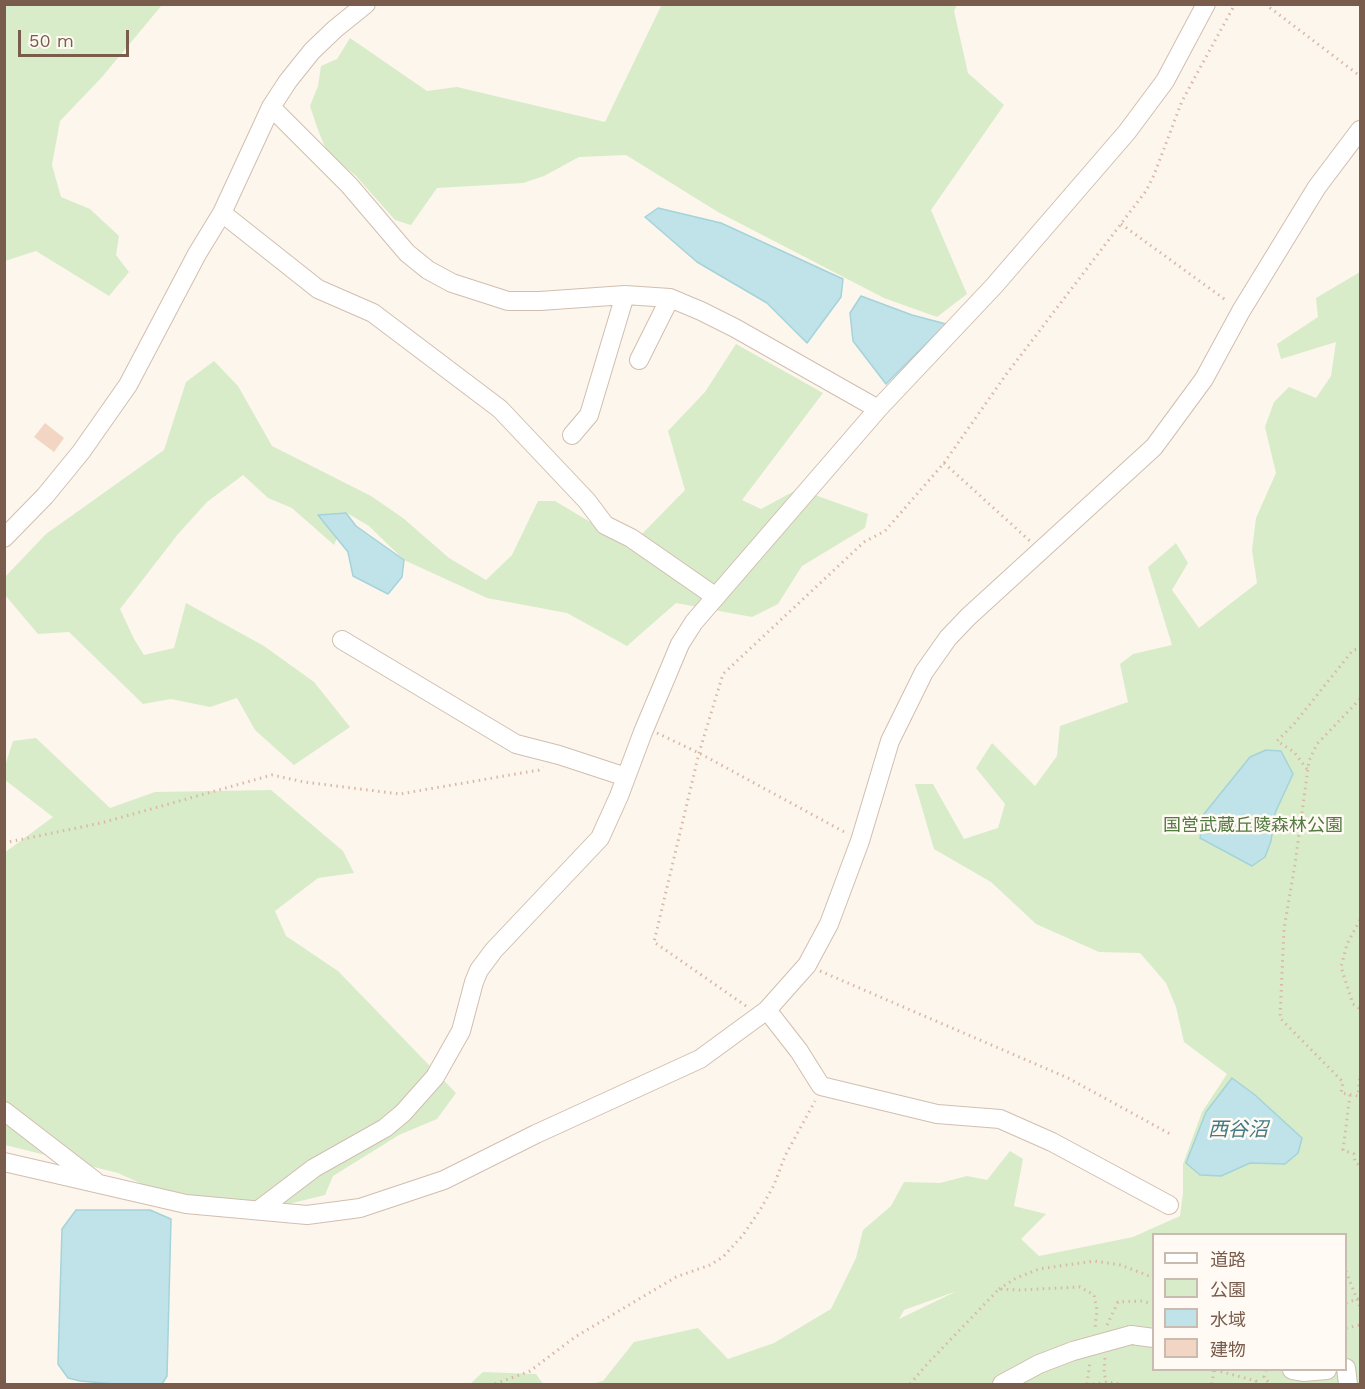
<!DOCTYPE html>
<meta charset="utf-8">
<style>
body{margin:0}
#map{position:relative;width:1365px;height:1389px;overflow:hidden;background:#fdf6ec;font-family:"Work Sans","Noto Sans JP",sans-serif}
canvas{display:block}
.frame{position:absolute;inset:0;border:6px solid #7a5c4d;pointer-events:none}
.legend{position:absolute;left:1152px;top:1233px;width:195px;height:138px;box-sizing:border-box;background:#fffaf3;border:2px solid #cabbb1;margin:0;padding:8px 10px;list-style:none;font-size:18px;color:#7a5c4d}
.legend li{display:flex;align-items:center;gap:12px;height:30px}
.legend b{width:30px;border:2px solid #cabbb1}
.scale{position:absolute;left:18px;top:30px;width:111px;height:27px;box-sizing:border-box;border:3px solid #7a5c4d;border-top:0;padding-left:8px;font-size:18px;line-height:21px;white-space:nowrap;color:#7a5c4d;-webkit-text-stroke:4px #fffaf3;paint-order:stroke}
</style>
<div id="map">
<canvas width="1365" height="1389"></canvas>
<div class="frame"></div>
<ul class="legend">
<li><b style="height:8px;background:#fff"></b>道路</li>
<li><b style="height:16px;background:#d8ecc9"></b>公園</li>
<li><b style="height:16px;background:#bfe3e8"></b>水域</li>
<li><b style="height:16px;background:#f3d5c3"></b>建物</li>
</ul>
<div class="scale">50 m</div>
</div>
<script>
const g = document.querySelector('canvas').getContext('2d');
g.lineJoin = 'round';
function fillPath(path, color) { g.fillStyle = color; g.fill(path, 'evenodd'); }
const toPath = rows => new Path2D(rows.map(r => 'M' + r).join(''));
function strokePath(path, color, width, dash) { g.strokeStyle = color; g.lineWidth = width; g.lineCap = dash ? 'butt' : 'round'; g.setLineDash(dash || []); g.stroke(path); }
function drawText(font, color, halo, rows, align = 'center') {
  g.font = font + ' "Work Sans","Noto Sans JP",sans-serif'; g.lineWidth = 5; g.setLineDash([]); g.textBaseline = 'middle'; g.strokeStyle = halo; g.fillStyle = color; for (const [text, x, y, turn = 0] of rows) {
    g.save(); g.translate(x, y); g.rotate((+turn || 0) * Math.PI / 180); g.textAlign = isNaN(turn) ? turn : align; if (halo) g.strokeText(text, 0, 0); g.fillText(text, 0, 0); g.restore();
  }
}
fillPath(toPath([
 [662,4,957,5,954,11,968,73,1004,105,931,210,967,294,937,317,884,298,718,212,626,155,579,157,544,176,523,183,437,188,411,225,395,220,356,176,327,152,318,130,310,106,318,86,321,66,337,59,350,38,427,91,457,87,605,122],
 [4,5,162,5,102,77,60,121,52,165,61,197,90,209,119,236,116,255,129,272,109,296,36,251,5,261],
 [1360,272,1360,1384,592,1384,603,1381,634,1342,698,1328,728,1359,774,1343,831,1309,856,1258,863,1230,891,1206,904,1182,940,1183,967,1176,987,1180,1010,1151,1023,1159,1014,1206,1046,1214,1021,1239,1039,1256,1133,1237,1180,1216,1183,1193,1183,1164,1202,1112,1227,1074,1184,1042,1176,1007,1166,983,1140,953,1099,952,1036,924,991,882,934,849,915,784,933,784,964,839,998,828,1005,804,976,768,992,743,1035,786,1057,756,1060,726,1128,702,1120,664,1133,654,1172,645,1148,567,1176,543,1188,563,1172,590,1199,628,1257,583,1252,550,1256,518,1276,473,1265,427,1274,402,1289,387,1316,398,1331,376,1336,342,1281,359,1277,344,1318,317,1316,298],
 [1154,1234,1346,1234,1346,1370,1154,1370],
 [957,1291,899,1319,904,1310],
 [736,344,823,393,742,500,761,509,798,489,868,514,865,528,802,566,778,604,752,617,676,603,627,646,567,613,487,598,404,560,369,526,347,513,334,545,292,508,268,498,243,475,207,502,178,534,120,609,134,639,144,655,174,648,186,603,264,646,314,682,350,727,294,765,255,730,237,698,210,707,171,699,143,704,69,632,38,634,5,595,4,578,46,534,164,450,186,382,214,361,238,386,272,446,371,496,403,518,449,558,486,580,512,555,538,501,555,501,607,532,640,536,685,490,668,431,705,392],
 [36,738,110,808,155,792,271,790,343,851,354,873,318,878,275,911,286,936,338,971,456,1093,437,1119,399,1135,333,1176,325,1195,240,1216,186,1204,118,1173,5,1145,4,853,53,817,5,780,5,766,13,741],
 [483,1372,536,1374,543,1384,470,1384]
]), '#d8ecc9');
const water = toPath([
 [658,208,721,223,843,279,841,297,807,343,767,303,697,262,645,217,658,208],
 [861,296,912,315,946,324,886,384,853,341,850,313,861,296],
 [346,513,356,526,404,560,402,577,388,594,353,576,348,552,318,515,346,513],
 [1266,750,1281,751,1293,774,1275,813,1271,841,1265,857,1252,866,1200,838,1204,814,1250,757,1266,750],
 [1232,1078,1255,1095,1302,1138,1298,1153,1285,1164,1250,1163,1221,1176,1200,1175,1186,1163,1206,1112,1232,1078],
 [76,1210,150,1210,171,1219,167,1376,162,1384,114,1384,80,1381,68,1378,58,1364,62,1229,76,1210]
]);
fillPath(water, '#bfe3e8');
strokePath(water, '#a5d3da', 1.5);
fillPath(toPath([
 [45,423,64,438,54,452,34,437]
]), '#f3d5c3');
const minor = toPath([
 [271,107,349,185,407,253,428,270,452,283,508,301,540,301,625,295,670,298,701,311,735,328,878,409],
 [222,213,318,289,373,313,500,409,587,501,605,525,631,538,716,597],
 [639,360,670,298],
 [572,435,589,415,625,295],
 [4,538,45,496,81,452,128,385,197,254,222,213,271,107,288,81,312,51,335,29,366,4],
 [342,640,516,744,559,755,626,777],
 [767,1010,799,1051,821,1086,937,1114,1000,1119,1052,1142,1169,1205],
 [4,1111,95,1181],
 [4,1162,186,1204,307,1215,360,1208,444,1180,536,1134,700,1059,767,1010,807,965,829,924,860,841,890,741,924,672,948,638,968,617,1154,447,1204,379,1241,311,1317,187,1360,130],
 [260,1209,314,1168,385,1128,403,1113,435,1077,461,1031,474,982,479,970,494,950,600,838,619,796,643,732,680,644,694,622,878,409,994,286,1127,132,1165,81,1206,4],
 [1131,1335,1154,1338],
 [1346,1368,1348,1384],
 [1292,1370,1303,1372,1327,1370],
 [1002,1384,1039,1364,1073,1351]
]);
strokePath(minor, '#d1beb0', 20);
strokePath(toPath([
 [1265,4,1360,76],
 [1121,224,1227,301],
 [944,463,1030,541],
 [1360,699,1317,744,1309,761,1295,864,1284,929,1280,1018,1343,1082,1341,1093,1358,1096,1360,1075],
 [657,733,699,753,848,834],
 [1307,769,1294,752,1277,741,1294,724,1353,650,1360,649],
 [4,843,101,823,272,775,304,782,400,794,539,770,543,767],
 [1360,920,1347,944,1341,967,1353,1004,1360,1009],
 [820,971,1068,1078,1172,1135],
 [746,1006,654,942,699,753,723,674,864,542,885,531,944,463,1005,376,1146,191,1154,175,1182,101,1235,4],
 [1350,1095,1343,1150,1354,1154,1355,1162,1360,1166],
 [1346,1271,1360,1307],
 [999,1289,1016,1278,1039,1269,1094,1261,1121,1265,1154,1278],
 [1346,1303,1360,1298],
 [1107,1325,1118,1302,1142,1301,1154,1304],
 [1346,1328,1360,1325],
 [1105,1358,1104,1374,1107,1382],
 [1215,1370,1256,1381,1255,1384],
 [1266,1370,1264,1377,1270,1384],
 [495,1384,530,1371,575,1337,676,1277,710,1265,723,1257,743,1235,760,1210,774,1185,785,1156,815,1101],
 [910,1384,929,1362,999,1289,1019,1290,1080,1287,1094,1295,1097,1310,1095,1329],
 [1087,1384,1090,1362],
 [1093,1384,1107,1382,1121,1384],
 [1212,1384,1214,1370]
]), '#d9b8a5', 3, [1.5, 4.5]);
strokePath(minor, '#fff', 18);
const minorBridge = toPath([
 [1073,1351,1131,1335]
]);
strokePath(minorBridge, '#d1beb0', 20, []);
strokePath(minorBridge, '#fff', 18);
drawText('18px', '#537a41', '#fffaf3', [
 ["国営武蔵丘陵森林公園",1253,826]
]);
drawText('italic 20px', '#437c86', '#fffaf3', [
 ["西谷沼",1238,1130]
]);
</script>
